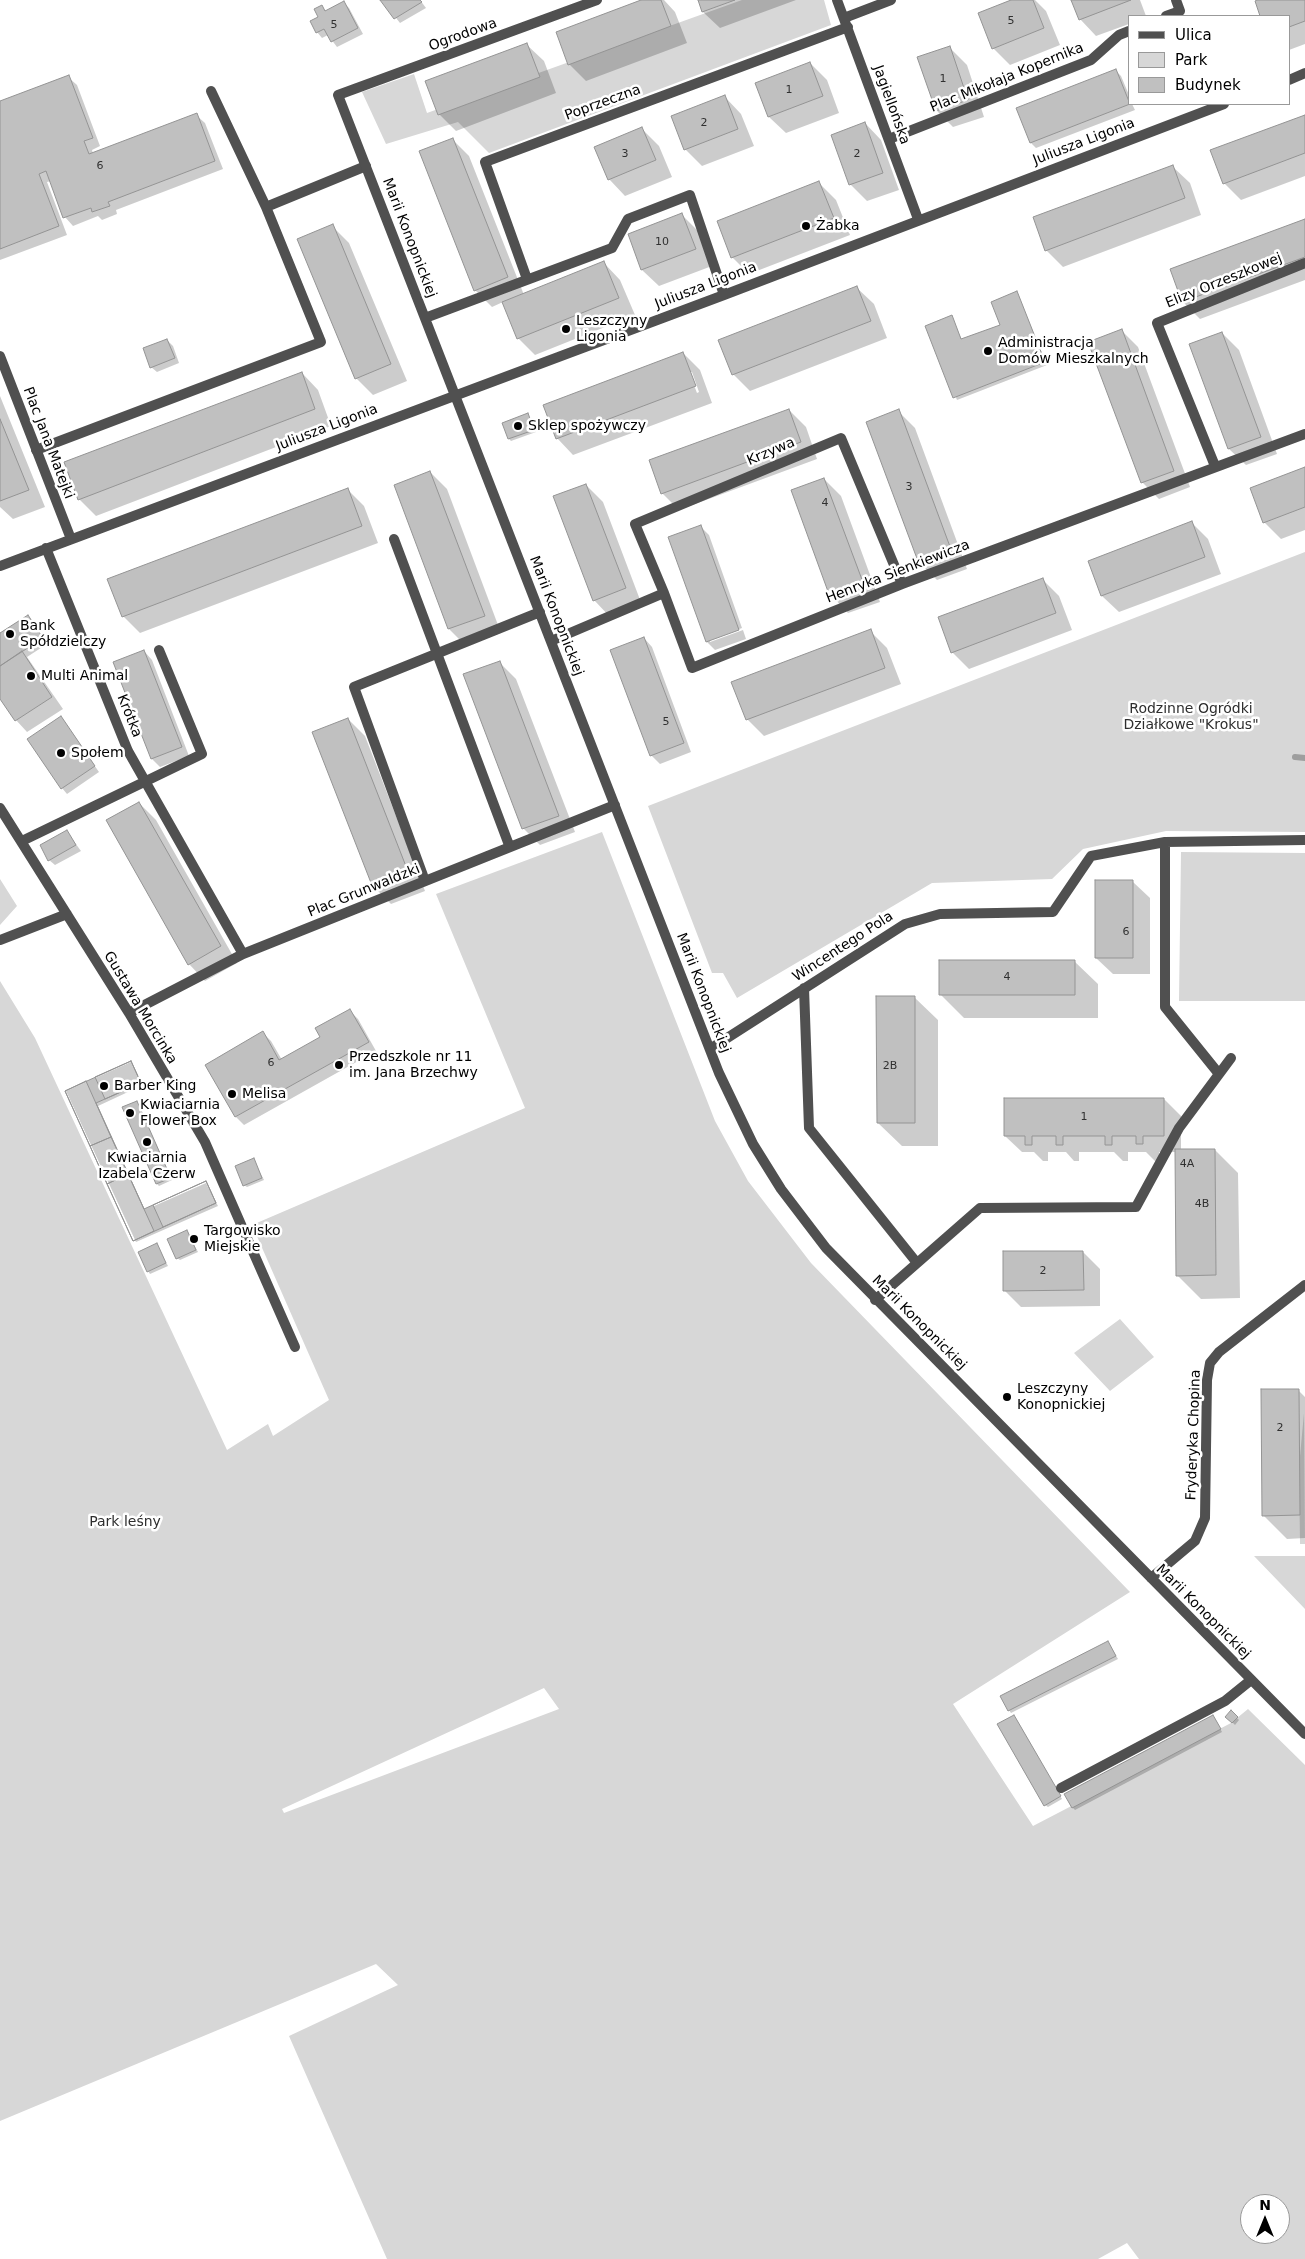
<!DOCTYPE html>
<meta charset="utf-8">
<style>
body{margin:0}
#map{position:relative;width:1305px;height:2259px;overflow:hidden;background:#fff;font-family:"DejaVu Sans",sans-serif}
canvas{display:block}
.legend{position:absolute;left:1128px;top:15px;width:162px;height:90px;box-sizing:border-box;background:#fff;border:1px solid #999;margin:0;padding:6px 9px;list-style:none;font-size:15px;color:#000}
.legend li{display:flex;align-items:center;gap:10px;height:25px}
.legend b{width:25px;border:1px solid #999}
.north{position:absolute;left:1240px;top:2194px;width:50px;height:50px;box-sizing:border-box;background:#fff;border:1px solid #999;border-radius:50%;rotate:0deg;font-size:14px;font-weight:700;line-height:20px;text-align:center;color:#000}
.north::after{content:'';display:block;margin:auto;width:18px;height:22px;background:#000;clip-path:polygon(50% 0,100% 100%,50% 72%,0 100%)}
</style>
<div id="map">
<canvas width="1305" height="2259"></canvas>
<ul class="legend">
<li><b style="height:6px;background:#505050"></b>Ulica</li>
<li><b style="height:14px;background:#d7d7d7"></b>Park</li>
<li><b style="height:14px;background:#c0c0c0"></b>Budynek</li>
</ul>
<div class="north">N</div>
</div>
<script>
const g = document.querySelector('canvas').getContext('2d');
g.lineJoin = 'round';
function fillPath(path, color) { g.fillStyle = color; g.fill(path, 'evenodd'); }
const toPath = rows => new Path2D(rows.map(r => 'M' + r).join(''));
function strokePath(path, color, width, dash) { g.strokeStyle = color; g.lineWidth = width; g.lineCap = dash ? 'butt' : 'round'; g.setLineDash(dash || []); g.stroke(path); }
function drawText(font, color, halo, rows, align = 'center') {
  g.font = font + ' "DejaVu Sans",sans-serif'; g.lineWidth = 5; g.setLineDash([]); g.textBaseline = 'middle'; g.strokeStyle = halo; g.fillStyle = color; for (const [text, x, y, turn = 0] of rows) {
    g.save(); g.translate(x, y); g.rotate((+turn || 0) * Math.PI / 180); g.textAlign = isNaN(turn) ? turn : align; if (halo) g.strokeText(text, 0, 0); g.fillText(text, 0, 0); g.restore();
  }
}
fillPath(toPath([
 [742,0,824,0,831,25,489,153,458,122,386,144,362,92,414,74,427,113],
 [1305,552,1305,832,1166,831,1083,849,1052,879,932,883,737,998,723,973,712,973,648,806],
 [602,832,715,1121,748,1181,811,1263,1130,1592,953,1704,1033,1826,1231,1723,1248,1709,1305,1765,1305,2259,1139,2259,1127,2243,1098,2259,387,2259,289,2036,398,1985,376,1964,0,2121,0,981,35,1038,227,1450,268,1424,273,1436,329,1400,252,1225,525,1108,436,894],
 [544,1688,559,1709,284,1813,282,1809],
 [1250,2204,1280,2204,1280,2234,1250,2234],
 [1181,852,1305,853,1305,1001,1179,1001],
 [0,879,17,906,0,925],
 [1120,1319,1154,1357,1110,1391,1074,1353],
 [1304,1413,1305,1544,1300,1544,1299,1467],
 [1254,1556,1305,1556,1305,1609]
]), '#d7d7d7');
fillPath(toPath([
 [382,0,420,0,426,8,400,23],
 [645,0,664,0,675,12,687,43,586,81,569,64],
 [699,0,796,0,720,28,703,12],
 [1015,0,1035,0,1046,11,1060,45,1010,65,993,48],
 [1072,0,1140,0,1146,16,1129,16,1129,24,1096,36,1080,19],
 [1261,0,1305,0,1305,44,1289,50,1289,16,1262,16,1256,2],
 [344,3,349,8,363,34,337,47,328,35,322,38,317,32,321,6,327,12],
 [527,45,544,61,556,93,456,131,439,114],
 [950,48,967,65,984,117,953,127,937,111],
 [810,63,827,80,839,113,786,133,769,117,756,84],
 [1116,71,1121,76,1129,95,1129,104,1132,104,1135,110,1036,148,1031,143],
 [68,77,77,85,100,146,92,150,93,154,196,115,205,123,223,169,116,210,117,214,102,220,98,216,73,226,65,217,51,181,47,182,67,235,0,260,0,103],
 [725,97,741,114,754,146,702,166,685,149],
 [1305,116,1305,176,1241,200,1224,183],
 [865,123,881,140,899,190,867,201,850,184],
 [642,129,659,146,672,177,625,196,609,179],
 [452,139,469,156,524,295,604,263,620,280,635,315,535,355,518,338,503,302,492,307,475,290],
 [1173,167,1190,183,1201,215,1063,267,1046,250],
 [819,183,836,200,850,235,749,274,732,257],
 [682,215,699,232,712,266,659,286,642,270,629,235],
 [1305,220,1305,280,1200,319,1183,302,1171,269],
 [332,226,349,243,407,381,373,395,356,378],
 [857,288,874,304,887,338,750,391,733,374],
 [1017,293,1047,365,957,400,927,327,951,316,962,340,1001,325],
 [1122,331,1138,347,1190,487,1159,499,1142,482],
 [1222,333,1239,350,1277,454,1246,465,1229,449],
 [167,340,173,346,179,363,157,372,151,367],
 [683,353,700,370,712,403,573,455,557,438],
 [689,372,692,372,699,392,697,393],
 [302,373,318,390,331,426,96,516,79,499],
 [0,396,45,507,13,519,0,507],
 [789,410,806,427,817,459,679,510,662,493],
 [898,411,915,428,967,569,937,580,920,563],
 [528,415,536,432,511,441,509,439],
 [1305,469,1305,530,1281,539,1264,522],
 [430,472,447,489,501,633,466,646,449,629,395,485],
 [824,479,841,496,880,602,848,613,832,596],
 [586,485,603,502,642,605,610,617,594,600],
 [347,489,364,506,378,543,140,633,123,616],
 [1191,522,1208,539,1221,574,1119,612,1102,596,1089,561],
 [700,526,709,535,742,628,710,640,710,642,743,630,746,639,715,650,707,642],
 [1042,579,1059,596,1072,630,969,669,952,652],
 [28,617,47,644,27,657,63,709,27,732,16,720,0,696,0,635],
 [870,631,887,648,901,684,764,736,747,719],
 [644,638,652,647,691,752,660,764,651,755],
 [144,651,152,660,189,756,160,767,152,759],
 [499,662,516,679,575,832,540,845,524,829,465,675],
 [61,718,99,772,67,794,62,788],
 [348,719,365,736,425,891,391,904,374,887],
 [139,803,156,820,237,963,205,981,189,964],
 [67,832,81,851,55,865,49,860],
 [1133,882,1150,898,1150,974,1113,974,1096,958],
 [1074,961,1098,984,1098,1018,964,1018,941,995],
 [914,997,938,1020,938,1146,902,1146,878,1123],
 [349,1010,358,1019,376,1051,244,1125,236,1117,262,1032,271,1041,282,1060,322,1038],
 [131,1062,143,1085,98,1106,145,1210,206,1183,218,1206,136,1242,66,1091],
 [1164,1099,1181,1116,1181,1150,1215,1150,1238,1173,1240,1298,1201,1299,1177,1275,1176,1152,1159,1152,1159,1161,1155,1161,1146,1152,1128,1152,1128,1161,1123,1161,1114,1152,1079,1152,1079,1161,1074,1161,1066,1152,1048,1152,1048,1161,1043,1161,1034,1152,1022,1152,1005,1136],
 [137,1102,172,1180,159,1186,157,1184],
 [253,1159,264,1180,247,1187,244,1185],
 [187,1232,198,1252,180,1260,177,1258],
 [157,1245,168,1266,150,1274,148,1271],
 [1083,1252,1100,1269,1100,1306,1021,1307,1004,1290],
 [1298,1390,1305,1397,1305,1538,1287,1539,1263,1515],
 [1108,1642,1118,1659,1011,1713,1009,1710],
 [1231,1712,1239,1720,1235,1725,1227,1717],
 [1016,1719,1062,1799,1048,1807,1045,1805],
 [1215,1719,1222,1732,1075,1810,1073,1808,1066,1794]
]), '#0003');
strokePath(toPath([
 [1295,757,1305,758]
]), '#9e9e9e', 6);
const building = toPath([
 [380,0,420,0,422,2,394,19,380,0],
 [641,0,661,0,671,26,568,65,556,32,641,0],
 [698,0,735,0,702,12,698,0],
 [1011,0,1033,0,1044,28,992,49,978,13,1011,0],
 [1071,0,1131,0,1079,20,1071,0],
 [1257,0,1305,0,1305,21,1289,27,1289,16,1260,16,1255,1,1257,0],
 [344,1,358,28,331,42,324,29,316,33,310,21,318,17,314,9,322,5,325,11,344,1],
 [527,43,540,77,438,115,425,81,527,43],
 [950,46,968,100,936,111,917,57,950,46],
 [810,62,823,96,768,117,755,83,810,62],
 [1116,69,1130,104,1030,143,1016,108,1116,69],
 [69,75,93,138,84,141,89,154,197,113,215,161,108,202,110,206,92,212,91,208,63,218,46,171,39,174,59,226,0,249,0,101,69,75],
 [725,95,738,129,684,150,671,116,725,95],
 [1305,115,1305,153,1223,184,1210,150,1305,115],
 [865,122,883,173,849,185,831,135,865,122],
 [642,127,656,160,608,180,594,147,642,127],
 [453,138,508,277,474,291,419,151,453,138],
 [1173,165,1185,198,1045,251,1033,217,1173,165],
 [819,181,834,218,731,258,717,221,819,181],
 [682,213,696,249,641,270,628,234,682,213],
 [1305,219,1305,257,1182,302,1170,269,1305,219],
 [333,224,391,364,355,379,297,239,333,224],
 [604,261,619,298,517,339,502,302,604,261],
 [857,286,871,321,732,375,718,340,857,286],
 [1017,291,1045,362,953,398,925,326,952,315,961,339,1000,325,991,302,1017,291],
 [1122,329,1174,471,1141,483,1088,342,1122,329],
 [1222,332,1261,437,1228,449,1189,344,1222,332],
 [167,339,175,358,150,368,143,348,167,339],
 [683,352,696,386,556,439,543,405,683,352],
 [302,372,315,409,78,500,64,462,302,372],
 [789,409,801,442,661,494,649,460,789,409],
 [899,409,952,552,919,564,866,422,899,409],
 [528,413,534,430,508,439,502,423,528,413],
 [0,419,29,490,0,501,0,419],
 [1305,467,1305,507,1263,523,1250,488,1305,467],
 [430,471,485,616,448,629,394,485,430,471],
 [824,478,864,585,830,597,791,490,824,478],
 [586,484,626,588,593,601,553,496,586,484],
 [348,488,362,526,122,617,107,579,348,488],
 [1192,521,1205,557,1101,596,1088,561,1192,521],
 [701,525,739,630,706,642,668,537,701,525],
 [1043,578,1056,613,951,653,938,617,1043,578],
 [28,615,43,638,0,666,0,633,28,615],
 [871,629,885,668,746,720,731,682,871,629],
 [644,637,684,743,650,756,610,650,644,637],
 [144,650,182,747,151,759,113,662,144,650],
 [22,651,52,697,15,721,0,699,0,666,22,651],
 [500,661,559,816,522,829,463,674,500,661],
 [61,716,95,766,61,789,27,739,61,716],
 [348,718,409,874,373,888,312,732,348,718],
 [139,802,221,946,188,965,106,820,139,802],
 [67,830,76,845,48,861,40,845,67,830],
 [1095,880,1133,880,1133,958,1095,958,1095,880],
 [939,960,1075,960,1075,995,939,995,939,960],
 [876,996,915,996,915,1123,877,1123,876,996],
 [350,1009,369,1042,235,1117,205,1065,263,1031,279,1060,320,1037,315,1028,350,1009],
 [131,1061,141,1083,96,1103,144,1209,206,1181,216,1203,133,1241,65,1091,131,1061],
 [131,1061,141,1083,105,1099,95,1077,131,1061],
 [86,1081,111,1137,90,1146,65,1091,86,1081],
 [1004,1098,1164,1098,1164,1136,1143,1136,1143,1144,1136,1144,1136,1136,1112,1136,1112,1145,1105,1145,1105,1136,1063,1136,1063,1145,1056,1145,1056,1136,1032,1136,1032,1145,1025,1145,1025,1136,1004,1136,1004,1098],
 [137,1101,171,1178,156,1184,122,1107,137,1101],
 [111,1137,128,1174,107,1184,90,1146,111,1137],
 [1175,1149,1215,1149,1216,1275,1176,1276,1175,1149],
 [254,1158,262,1178,243,1186,235,1166,254,1158],
 [128,1174,154,1231,133,1241,107,1184,128,1174],
 [206,1181,216,1203,163,1227,153,1205,206,1181],
 [187,1230,196,1250,176,1259,167,1239,187,1230],
 [157,1243,166,1263,147,1272,138,1252,157,1243],
 [1003,1251,1083,1251,1084,1290,1003,1291,1003,1251],
 [1261,1389,1299,1389,1300,1515,1262,1516,1261,1389],
 [1108,1641,1116,1656,1008,1711,1000,1696,1108,1641],
 [1231,1710,1238,1717,1232,1723,1225,1717,1231,1710],
 [1014,1715,1061,1796,1044,1806,997,1724,1014,1715],
 [1213,1715,1221,1729,1072,1808,1064,1794,1213,1715]
]);
fillPath(building, '#c0c0c0');
strokePath(building, '#949494', 1);
strokePath(toPath([
 [266,207,366,166],
 [36,450,321,342,266,207,211,91],
 [243,1229,295,1347],
 [1061,1788,1225,1701,1251,1680]
]), '#505050', 10);
strokePath(toPath([
 [597,0,338,95,719,1073,753,1144,781,1189,826,1248,1305,1734],
 [837,0,918,219],
 [1166,16,1180,11,1176,0],
 [844,18,891,0],
 [1289,80,1305,73],
 [889,139,1091,60,1119,35,1129,31],
 [527,279,485,162,848,27],
 [425,318,612,248,628,219,690,195,724,295],
 [0,356,71,539],
 [1215,466,1157,323,1305,263],
 [394,539,509,845],
 [46,548,128,751,243,954],
 [0,566,724,295,1224,104],
 [664,593,635,524,841,438,902,584],
 [551,641,664,593,692,668,902,584,1305,434],
 [0,808,129,1013,205,1142,243,1229],
 [22,841,202,754,159,650],
 [1165,842,1165,1007,1219,1074],
 [425,881,354,687,540,612],
 [0,940,67,914],
 [804,988,809,1128,917,1263],
 [129,1013,243,954,615,805],
 [710,1049,905,924,940,914,1053,912,1091,856,1165,842,1305,840],
 [875,1300,980,1208,1136,1207,1179,1128,1231,1058],
 [1151,1578,1195,1541,1205,1518,1207,1380,1210,1363,1219,1352,1305,1285]
]), '#505050', 10);
for (const [x, y, r, color] of [
 [806,226,5,"#000"],
 [566,329,5,"#000"],
 [988,351,5,"#000"],
 [518,426,5,"#000"],
 [10,634,5,"#000"],
 [31,676,5,"#000"],
 [61,753,5,"#000"],
 [339,1065,5,"#000"],
 [104,1086,5,"#000"],
 [232,1094,5,"#000"],
 [130,1113,5,"#000"],
 [147,1142,5,"#000"],
 [194,1239,5,"#000"],
 [1007,1397,5,"#000"]
]) { const dot = new Path2D(); dot.arc(x, y, r, 0, 2 * Math.PI); g.fillStyle = color; g.fill(dot); strokePath(dot, '#fff', 2); }
drawText('11px', '#303030', null, [
 ["5",1011,21],
 ["5",334,25],
 ["1",943,79],
 ["1",789,90],
 ["2",704,123],
 ["3",625,154],
 ["2",857,154],
 ["6",100,166],
 ["10",662,242],
 ["3",909,487],
 ["4",825,503],
 ["5",666,722],
 ["6",1126,932],
 ["4",1007,977],
 ["6",271,1063],
 ["2B",890,1066],
 ["1",1084,1117],
 ["4A",1187,1164],
 ["4B",1202,1204],
 ["2",1043,1271],
 ["2",1280,1428]
]);
drawText('14px', '#000', '#fff', [
 ["Ogrodowa",463,35,-20],
 ["Plac Mikołaja Kopernika",1007,78,-22],
 ["Poprzeczna",603,103,-20],
 ["Jagiellońska",891,105,70],
 ["Juliusza Ligonia",1084,142,-21],
 ["Marii Konopnickiej",409,238,69],
 ["Elizy Orzeszkowej",1224,281,-22],
 ["Juliusza Ligonia",706,286,-21],
 ["Juliusza Ligonia",327,428,-21],
 ["Plac Jana Matejki",48,443,69],
 ["Krzywa",771,452,-23],
 ["Henryka Sienkiewicza",898,572,-21],
 ["Marii Konopnickiej",556,616,69],
 ["Krótka",129,716,68],
 ["Plac Grunwaldzki",364,891,-22],
 ["Wincentego Pola",843,947,-33],
 ["Marii Konopnickiej",703,993,69],
 ["Gustawa Morcinka",140,1008,59],
 ["Marii Konopnickiej",919,1323,45],
 ["Fryderyka Chopina",1194,1435,-88],
 ["Marii Konopnickiej",1203,1612,45]
]);
drawText('14px', '#000', '#fff', [
 ["Żabka",816,226],
 ["Leszczyny",576,321],
 ["Ligonia",576,337],
 ["Administracja",998,343],
 ["Domów Mieszkalnych",998,359],
 ["Sklep spożywczy",528,426],
 ["Bank",20,626],
 ["Spółdzielczy",20,642],
 ["Multi Animal",41,676],
 ["Społem",71,753],
 ["Przedszkole nr 11",349,1057],
 ["im. Jana Brzechwy",349,1073],
 ["Barber King",114,1086],
 ["Melisa",242,1094],
 ["Kwiaciarnia",140,1105],
 ["Flower Box",140,1121],
 ["Kwiaciarnia",147,1158,"center"],
 ["Izabela Czerw",147,1174,"center"],
 ["Targowisko",204,1231],
 ["Miejskie",204,1247],
 ["Leszczyny",1017,1389],
 ["Konopnickiej",1017,1405]
], 'left');
drawText('14px', '#2e2e2e', '#fff', [
 ["Rodzinne Ogródki",1191,709],
 ["Działkowe \"Krokus\"",1191,725],
 ["Park leśny",125,1522]
]);
</script>
